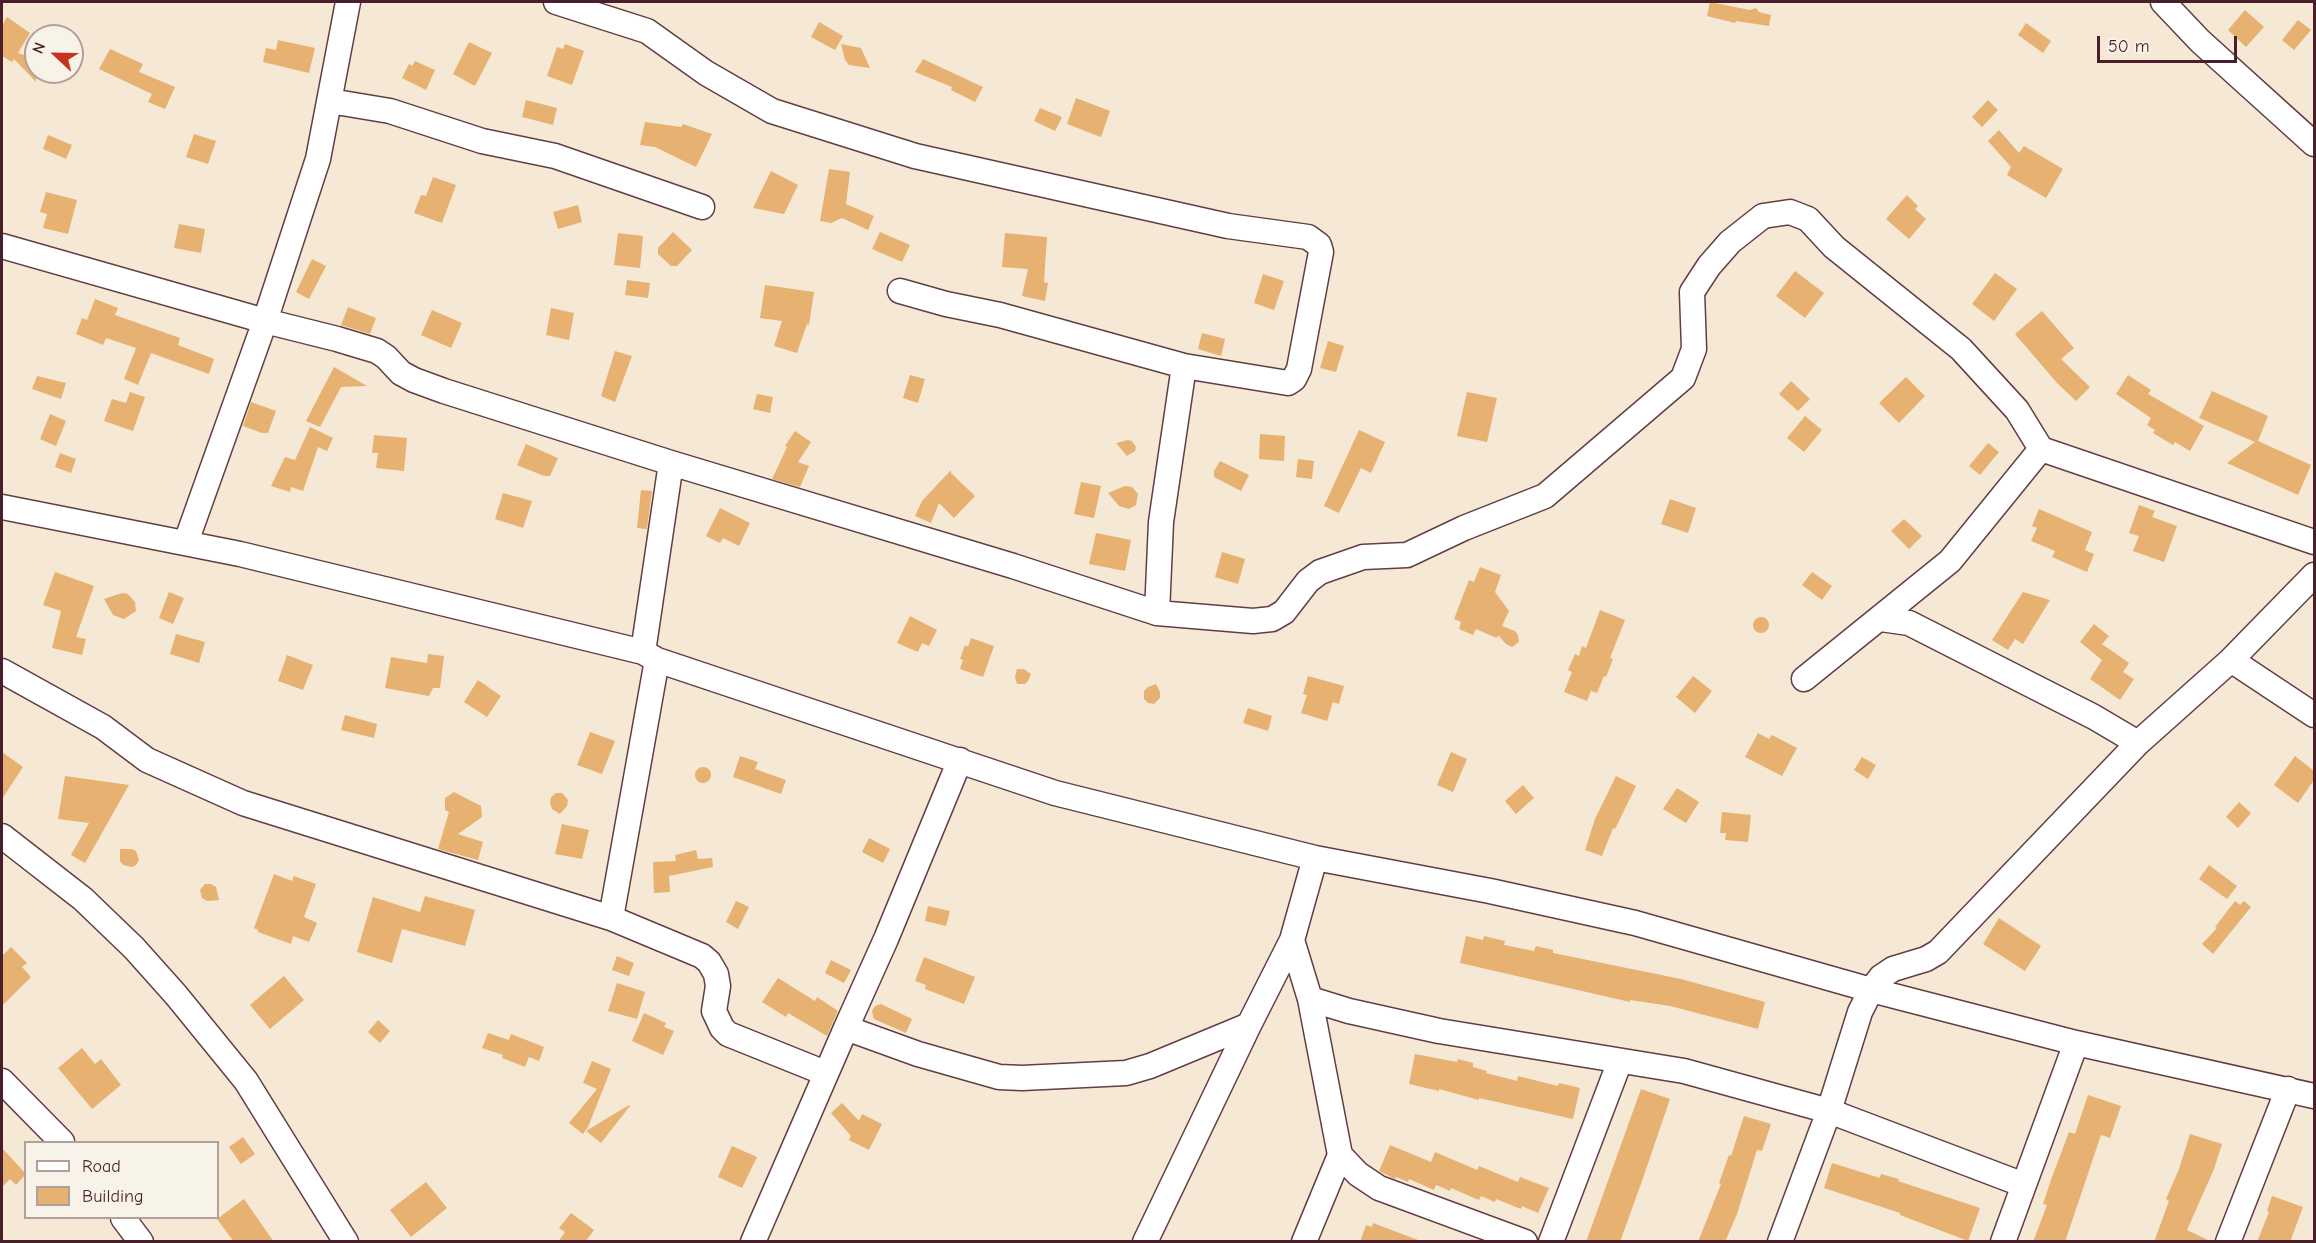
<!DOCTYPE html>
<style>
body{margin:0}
#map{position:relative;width:2316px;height:1243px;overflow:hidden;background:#f5e9d5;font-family:"Comic Neue",sans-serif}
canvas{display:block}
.frame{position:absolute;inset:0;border:3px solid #4a1f2b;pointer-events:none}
.legend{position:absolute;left:24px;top:1141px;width:195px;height:78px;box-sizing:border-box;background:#f7f3e8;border:2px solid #b29e9c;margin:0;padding:8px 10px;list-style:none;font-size:18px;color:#4a1f2b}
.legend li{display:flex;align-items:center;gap:12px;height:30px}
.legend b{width:30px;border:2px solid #b29e9c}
.north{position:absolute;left:24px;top:24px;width:60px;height:60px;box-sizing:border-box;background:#f7f3e8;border:2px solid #b29e9c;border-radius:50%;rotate:292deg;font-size:16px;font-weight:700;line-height:24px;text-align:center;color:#4a1f2b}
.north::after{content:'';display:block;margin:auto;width:21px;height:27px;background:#c8321e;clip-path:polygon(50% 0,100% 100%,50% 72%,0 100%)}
.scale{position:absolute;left:2097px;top:36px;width:140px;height:27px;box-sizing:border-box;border:3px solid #4a1f2b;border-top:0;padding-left:8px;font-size:18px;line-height:21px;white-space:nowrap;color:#4a1f2b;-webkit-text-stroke:4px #f7f3e8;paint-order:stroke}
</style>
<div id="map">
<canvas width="2316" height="1243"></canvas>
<div class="frame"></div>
<ul class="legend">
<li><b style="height:8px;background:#fff"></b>Road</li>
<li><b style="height:16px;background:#e6b171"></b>Building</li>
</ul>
<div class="north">N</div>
<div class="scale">50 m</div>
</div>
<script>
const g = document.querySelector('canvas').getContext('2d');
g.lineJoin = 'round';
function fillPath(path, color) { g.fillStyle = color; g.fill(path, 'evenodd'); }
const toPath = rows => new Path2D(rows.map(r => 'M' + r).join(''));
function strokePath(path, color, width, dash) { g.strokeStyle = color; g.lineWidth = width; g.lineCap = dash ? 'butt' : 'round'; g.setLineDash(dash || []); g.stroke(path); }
fillPath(toPath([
 [1710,2,1750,10,1756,8,1759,12,1771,15,1769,26,1736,21,1735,23,1707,16],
 [2245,10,2264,27,2246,47,2228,30],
 [7,17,30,33,18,53,36,59,36,82,14,59,12,62,2,56,2,26],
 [2298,20,2311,30,2294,50,2282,40],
 [819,22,843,36,835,50,811,37],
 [2026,23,2051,41,2043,53,2018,35],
 [278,40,315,48,309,73,263,62,266,48,276,50],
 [469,42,492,53,475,86,453,74],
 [565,44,584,51,572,85,547,76,557,47,563,49],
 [841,44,861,48,870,68,849,65,845,60],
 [110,49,143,64,139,72,175,87,165,109,148,102,152,94,99,69],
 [923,59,983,87,975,102,951,90,952,87,915,72],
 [415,61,435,70,426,90,402,78,409,64,412,66],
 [1076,98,1110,111,1101,137,1067,124],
 [526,100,557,108,553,125,522,117],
 [1988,100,1998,110,1982,127,1972,117],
 [1040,108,1062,117,1055,131,1034,121],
 [645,122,681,127,683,124,712,134,696,167,655,147,640,145],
 [1999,130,2019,153,2024,146,2063,169,2046,198,2007,175,2011,167,1988,141],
 [194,134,216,141,208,164,186,157],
 [48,135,72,145,66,159,43,149],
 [829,169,850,172,846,204,874,216,868,230,842,218,831,223,820,221],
 [771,171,798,185,784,214,753,208],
 [433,177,456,185,442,223,414,213,421,195,426,196],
 [46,192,77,200,68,234,43,228,47,214,40,212],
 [1907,195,1918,206,1915,209,1926,219,1909,239,1886,219],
 [578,205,582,222,558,229,553,212],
 [179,224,205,229,201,253,174,248],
 [673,232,692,250,677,266,671,266,658,254,658,248],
 [880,232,910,245,902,262,872,249],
 [618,233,643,236,640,268,614,265],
 [1005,233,1047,237,1044,282,1048,283,1045,301,1022,296,1028,269,1002,267],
 [312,259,326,266,309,299,296,292],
 [1795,271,1824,293,1805,318,1776,296],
 [1995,273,2017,289,1994,321,1972,304],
 [1263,274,1284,281,1274,310,1254,303],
 [627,280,650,283,648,298,625,295],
 [765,285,814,292,809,325,807,324,797,353,774,346,782,321,760,318],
 [95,299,118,308,115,315,180,338,178,345,214,359,209,374,151,353,138,385,124,379,136,348,106,338,103,345,76,334,82,318,87,320],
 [348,307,376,318,370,334,341,325],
 [551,308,574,313,569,340,546,335],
 [432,310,462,323,451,348,421,335],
 [2042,311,2074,348,2061,359,2090,387,2076,401,2057,383,2015,334],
 [1202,333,1225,339,1221,356,1198,349],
 [1328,341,1344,346,1336,372,1320,368],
 [615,351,632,356,615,402,601,396],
 [334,367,367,386,341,387,320,427,306,421],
 [910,375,925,379,918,403,903,398],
 [2128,375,2151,390,2148,394,2204,426,2190,451,2175,442,2173,445,2153,433,2155,430,2147,425,2151,418,2116,394],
 [37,376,66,383,61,399,32,389],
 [1906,377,1925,396,1899,423,1879,403],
 [1791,381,1810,399,1798,411,1779,394],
 [2212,391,2268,416,2258,441,2311,465,2298,495,2227,463,2255,442,2199,418],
 [130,392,145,397,133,431,104,421,112,399,126,403],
 [1467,392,1497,398,1487,442,1457,436],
 [757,394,773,397,770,413,753,409],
 [251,402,276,411,268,433,262,433,243,426],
 [50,414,66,421,56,446,40,439],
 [1805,416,1822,430,1804,452,1787,438],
 [310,427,333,438,327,451,318,447,303,491,291,487,290,492,271,486,285,457,295,460],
 [1359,430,1385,442,1371,473,1361,468,1339,513,1324,506],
 [795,431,811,442,798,462,809,466,800,487,772,479,787,447,785,446],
 [1260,434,1285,436,1284,461,1259,459],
 [374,435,407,438,404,471,376,468,378,453,372,453],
 [1128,440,1132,441,1136,447,1135,451,1127,456,1116,443],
 [1988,443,1999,452,1980,475,1969,466],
 [526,444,558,458,550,476,544,476,517,465],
 [60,453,76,459,71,473,55,467],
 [1298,459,1314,461,1312,479,1296,477],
 [1220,461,1249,475,1241,491,1214,477,1214,471],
 [951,470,951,473,975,496,954,518,939,503,931,523,915,516,922,501],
 [1081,482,1101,486,1094,518,1074,514],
 [1125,486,1132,487,1138,494,1136,505,1129,509,1119,506,1108,493],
 [641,490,652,491,647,529,637,528],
 [503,493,532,501,523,528,495,519],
 [1670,499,1696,508,1688,533,1661,524],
 [2139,505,2155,511,2152,517,2177,526,2164,562,2133,551,2139,536,2129,533],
 [720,508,750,523,739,546,723,538,720,543,706,536],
 [2039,509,2092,532,2085,550,2094,554,2087,572,2052,557,2055,551,2031,541,2037,528,2032,526],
 [1904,519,1922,536,1909,549,1891,531],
 [1096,533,1131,540,1125,571,1089,564],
 [1222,552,1245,559,1238,584,1215,577],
 [1480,567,1501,575,1495,592,1509,611,1502,626,1515,631,1518,635,1519,642,1512,647,1506,644,1498,635,1497,638,1476,629,1473,635,1459,629,1461,622,1454,619,1469,580,1474,582],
 [55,572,94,586,76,637,86,639,82,655,52,648,61,611,43,605],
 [1812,572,1832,586,1822,600,1802,585],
 [169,592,184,598,173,624,159,618],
 [2023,592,2050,600,2023,644,2015,639,2008,650,1992,640],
 [122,593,128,594,135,602,136,611,124,619,113,615,104,599],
 [1600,610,1625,620,1610,658,1613,659,1606,677,1604,676,1597,693,1591,691,1587,701,1564,692,1572,672,1568,670,1575,654,1579,656,1582,646,1586,648],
 [910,616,937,630,929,646,922,643,918,652,897,643],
 '1753 625a8 8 0 1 1 16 0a8 8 0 1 1-16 0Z',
 [2094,624,2109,636,2102,644,2129,663,2123,672,2134,679,2120,700,2090,679,2102,660,2080,642],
 [176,634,205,642,199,663,170,654],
 [971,638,994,646,983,677,960,669,963,660,960,659,965,645,968,647],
 [428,654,444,656,440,688,433,688,429,696,385,688,391,657,427,663],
 [287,655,313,665,303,690,278,681],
 [1017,669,1024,669,1031,674,1028,681,1025,684,1017,684,1015,677],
 [1308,676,1344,686,1339,704,1333,702,1327,721,1301,713,1307,695,1303,694],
 [1693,676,1712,691,1695,713,1676,697],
 [478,680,501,696,487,717,464,702],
 [1156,684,1160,692,1160,698,1154,704,1148,703,1144,699,1144,691,1148,687],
 [1248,708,1272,716,1268,731,1243,723],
 [345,715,377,724,374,738,341,730],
 [590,732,615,741,602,774,577,765],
 [1758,733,1769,739,1772,735,1797,748,1782,776,1745,757],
 [2,752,23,767,2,799],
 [1451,752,1467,759,1453,792,1437,785],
 [740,756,758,762,755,769,786,780,781,794,733,777],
 [2295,756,2314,771,2314,780,2298,803,2274,785],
 [1862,757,1876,765,1868,779,1854,770],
 '695 775a8 8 0 1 1 16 0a8 8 0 1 1-16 0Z',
 [65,776,129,785,85,863,71,855,89,823,58,819],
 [1616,776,1636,786,1615,829,1613,828,1602,856,1585,850,1595,819],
 [1523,785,1534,798,1516,814,1505,801],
 [1677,788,1699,802,1686,823,1663,809],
 [454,792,481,806,482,817,458,834,483,842,478,860,438,849,449,812,445,810,445,798],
 [556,793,562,793,568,800,567,806,560,814,552,809,550,803,551,797],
 [2239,802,2251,813,2238,828,2226,817],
 [1722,812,1751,815,1748,842,1725,840,1726,833,1720,833],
 [562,824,589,830,582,859,555,854],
 [869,838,890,849,883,863,862,852],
 [120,849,132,849,136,851,139,860,136,865,132,867,123,865,120,861],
 [696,850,698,859,712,858,713,867,669,876,670,892,654,893,653,862,676,861,675,855],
 [2209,865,2237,886,2227,899,2199,879],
 [274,874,292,881,294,876,316,884,304,917,317,923,309,942,293,936,291,944,258,932,258,930,254,928],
 [205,884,211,884,216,887,219,900,207,901,202,898,200,890],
 [425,896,475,910,465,946,402,929,392,963,357,952,373,897,420,912],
 [736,901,749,907,738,929,726,922],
 [2235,901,2240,905,2244,901,2251,907,2213,954,2202,944,2217,928,2215,927],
 [928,906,950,911,946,926,925,921],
 [1999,918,2041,946,2025,971,1983,944],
 [1466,936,1483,940,1484,936,1505,941,1504,945,1534,951,1536,946,1553,950,1553,953,1681,979,1765,1002,1758,1029,1670,1006,1630,1000,1630,1002,1460,963],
 [11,947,27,963,22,967,31,977,2,1006,2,956],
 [617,956,634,963,629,976,612,970],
 [924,957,975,977,964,1004,925,989,926,985,915,981],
 [831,960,851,970,844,983,825,973],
 [284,976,304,1000,270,1029,250,1005],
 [778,978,815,1001,817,997,838,1011,827,1036,788,1013,786,1017,762,1002],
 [617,983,645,992,637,1019,608,1011],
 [881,1004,912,1019,906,1033,874,1019,872,1011,875,1006],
 [644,1013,666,1023,664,1027,674,1031,663,1055,632,1041],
 [378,1020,390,1031,380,1043,368,1032],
 [488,1033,509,1040,511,1034,544,1047,539,1061,529,1057,525,1067,502,1058,503,1055,482,1048],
 [82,1048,95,1064,101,1059,121,1085,92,1109,58,1068],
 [1415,1054,1457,1062,1458,1059,1473,1063,1473,1067,1487,1071,1486,1073,1517,1081,1518,1076,1558,1086,1559,1083,1580,1088,1573,1119,1479,1098,1479,1100,1439,1089,1439,1091,1409,1084],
 [592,1061,611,1069,588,1127,583,1134,569,1123,597,1089,583,1083],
 [1641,1089,1670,1099,1642,1181,1620,1242,1586,1242],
 [2088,1095,2121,1106,2110,1138,2101,1135,2065,1242,2033,1242,2047,1205,2043,1204,2052,1177,2069,1132,2075,1134],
 [842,1103,859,1121,862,1114,882,1124,869,1150,849,1140,851,1136,831,1113],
 [629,1105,630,1106,601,1143,586,1131],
 [1744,1116,1771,1124,1762,1151,1757,1150,1737,1214,1725,1242,1698,1242,1721,1184,1719,1183,1729,1155,1731,1156],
 [2190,1134,2222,1144,2214,1169,2187,1230,2212,1242,2154,1242,2169,1201,2166,1199,2179,1169],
 [243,1137,255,1154,241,1164,229,1147],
 [1390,1145,1431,1162,1435,1152,1477,1170,1479,1166,1518,1182,1520,1177,1549,1188,1538,1213,1522,1206,1521,1209,1496,1199,1495,1202,1481,1196,1479,1200,1451,1188,1450,1191,1436,1185,1434,1190,1409,1179,1408,1182,1396,1177,1395,1179,1379,1171],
 [732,1146,757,1157,742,1188,718,1177],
 [2,1148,26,1174,16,1185,10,1179,2,1187],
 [1832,1163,1880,1178,1881,1174,1899,1179,1898,1181,1980,1208,1968,1241,1900,1215,1900,1213,1824,1188],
 [426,1182,447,1208,411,1237,390,1210],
 [2272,1196,2303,1207,2290,1242,2257,1242,2269,1212,2267,1211],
 [244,1199,274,1242,234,1242,217,1219],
 [571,1213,594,1230,585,1242,558,1242,565,1232,559,1228],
 [1373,1223,1418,1240,1418,1242,1360,1242,1366,1225,1372,1227]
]), '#e6b171');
const minor = toPath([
 [556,2,647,31,706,73,772,111,915,156,1228,226,1308,237,1319,245,1321,252,1299,369,1294,379,1288,383,1184,366,1000,315,946,304,900,291],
 [2163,2,2200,41,2314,144],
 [330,101,390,111,482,141,555,156,702,207],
 [2,246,265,321,337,339,377,351,386,357,401,373,414,380,444,391,671,463,1013,566,1157,613],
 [1184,366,1161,522,1157,613,1253,621,1272,619,1284,612,1308,581,1320,572,1363,557,1407,555,1464,528,1545,496,1683,378,1694,349,1692,292,1709,266,1730,242,1763,216,1790,212,1808,219,1834,247,1961,349,2017,410,2041,449,2314,542],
 [2,507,240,554,643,652,657,660,1055,793,1315,858,1490,891,1635,923,1871,990,2076,1043,2314,1096],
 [186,542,265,321,318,159,348,2],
 [1881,619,1909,623,2094,717,2138,743],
 [643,652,671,463],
 [2231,660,2314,715],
 [2,671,103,727,147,760,243,803,611,918,702,956,709,962,716,974,718,986,714,1011,722,1028,728,1034,825,1073],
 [1804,679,1950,561,2041,449],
 [2,836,83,899,134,948,176,995,246,1081,346,1242],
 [611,918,657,660],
 [1292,940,1310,999,1340,1155,1358,1174,1379,1188,1525,1242],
 [1310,999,1349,1011,1439,1031,1684,1071,1829,1111,2024,1185],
 [846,1028,886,939,960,760],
 [2,1081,62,1142],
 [123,1218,141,1242],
 [753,1242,846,1028,918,1054,999,1077,1022,1078,1126,1073,1150,1066,1249,1025],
 [1145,1242,1249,1025,1292,940,1315,858],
 [1304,1242,1340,1155],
 [1551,1242,1620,1061],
 [1780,1242,1829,1111,1860,1012,1871,990,1881,977,1893,969,1926,959,1938,952,2138,743,2231,660,2314,575],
 [2003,1242,2076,1043],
 [2228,1242,2288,1089]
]);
strokePath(minor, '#643d44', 27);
strokePath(minor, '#fff', 24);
</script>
